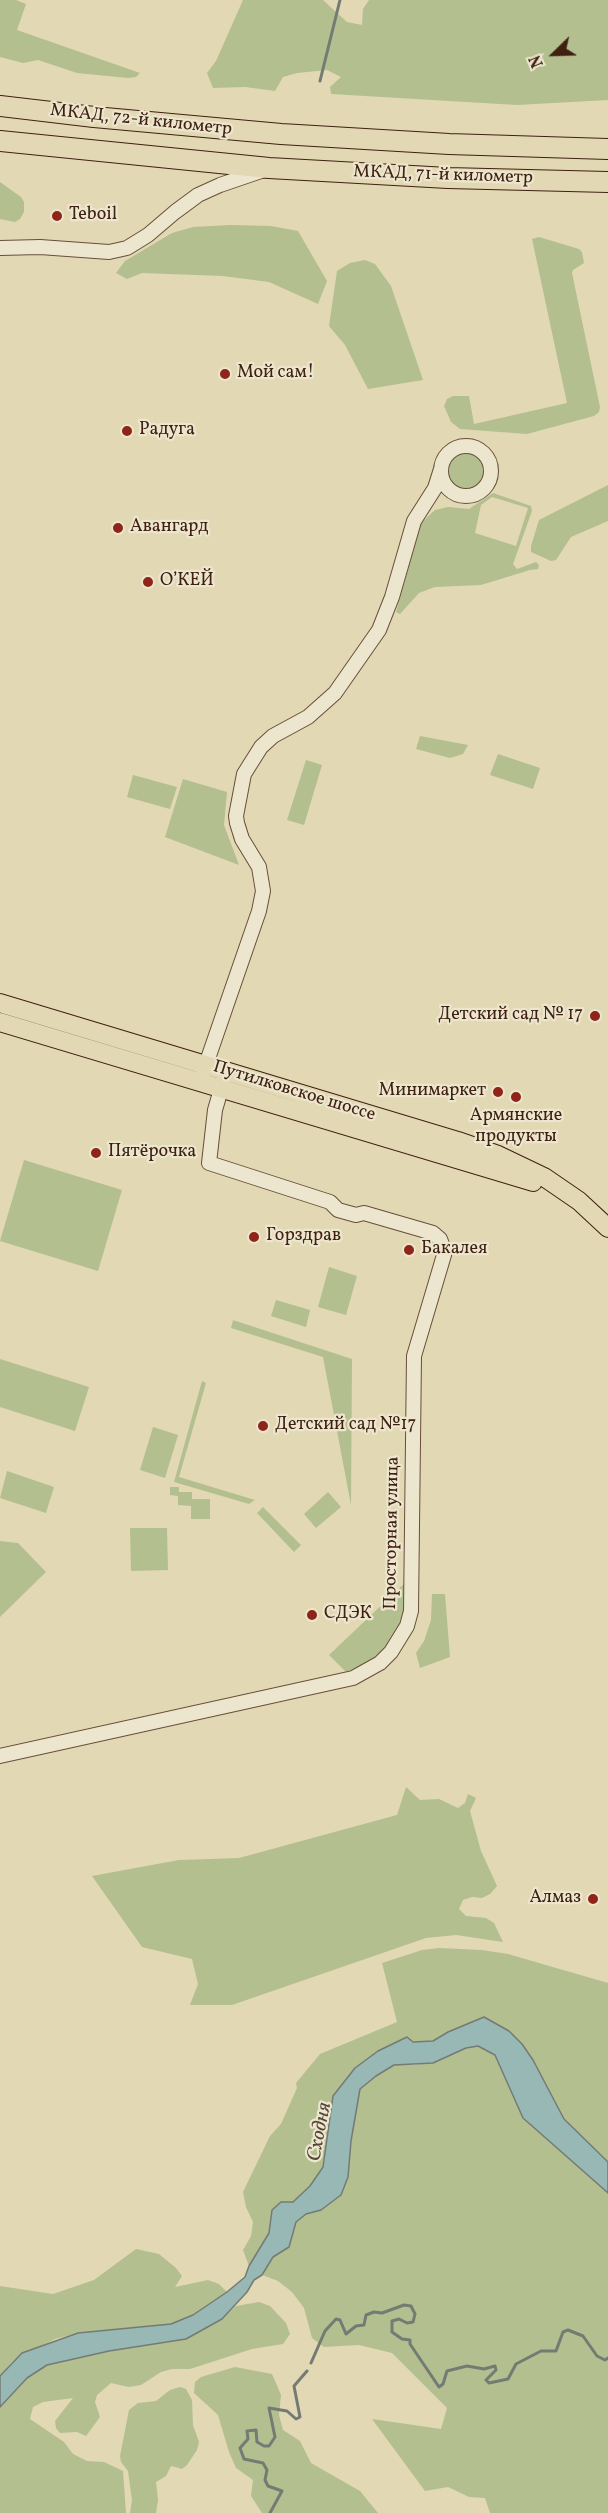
<!DOCTYPE html>
<meta charset="utf-8">
<style>
body{margin:0}
#map{position:relative;width:608px;height:2513px;overflow:hidden;background:#e2d8b4;font-family:Vollkorn,serif}
canvas{display:block}
.north{position:absolute;left:524px;top:24px;width:60px;height:60px;-webkit-text-stroke:4px #ece6ce;paint-order:stroke;rotate:247deg;font-size:16px;font-weight:700;line-height:24px;text-align:center;color:#3f2011}
.north::after{content:'';display:block;margin:auto;width:21px;height:27px;background:#3f2011;clip-path:polygon(50% 0,100% 100%,50% 72%,0 100%)}
</style>
<div id="map">
<canvas width="608" height="2513"></canvas>
<div class="north">N</div>
</div>
<script>
const g = document.querySelector('canvas').getContext('2d');
g.lineJoin = 'round';
function fillPath(path, color) { g.fillStyle = color; g.fill(path, 'evenodd'); }
const toPath = rows => new Path2D(rows.map(r => 'M' + r).join(''));
function strokePath(path, color, width, dash) { g.strokeStyle = color; g.lineWidth = width; g.lineCap = dash ? 'butt' : 'round'; g.setLineDash(dash || []); g.stroke(path); }
function drawText(font, color, halo, rows, align = 'center') {
  g.font = font + ' Vollkorn,serif'; g.lineWidth = 4.5; g.setLineDash([]); g.textBaseline = 'middle'; g.strokeStyle = halo; g.fillStyle = color; for (const [text, x, y, turn = 0] of rows) {
    g.save(); g.translate(x, y); g.rotate((+turn || 0) * Math.PI / 180); g.textAlign = isNaN(turn) ? turn : align; if (halo) g.strokeText(text, 0, 0); g.fillText(text, 0, 0); g.restore();
  }
}
fillPath(toPath([
 [0,0,16,0,26,4,17,30,140,73,136,77,128,78,77,73,38,60,23,63,0,57],
 [243,0,323,0,347,22,362,25,363,9,369,0,608,0,608,100,517,105,331,94,330,87,341,77,327,70,297,73,283,77,275,91,245,87,213,88,207,73,216,61],
 [0,182,21,197,24,202,24,212,20,219,15,222,0,219],
 [231,225,271,226,298,231,327,281,318,304,269,282,223,276,142,273,127,279,116,273,125,261,172,233,193,227],
 [539,237,579,249,582,252,584,263,573,270,572,273,600,407,599,412,594,416,527,434,460,429,451,422,444,406,447,399,453,396,469,396,474,424,567,403,532,239],
 [365,260,375,264,391,286,423,380,368,389,345,345,329,326,337,271,350,263],
 '448 470a19 19 0 1 1 38 0a19 19 0 1 1-38 0Z',
 [608,485,608,521,571,537,556,560,551,561,531,552,531,546,539,520],
 [493,493,531,506,532,511,513,564,517,569,536,562,539,565,538,569,530,570,481,585,435,587,419,593,400,614,396,612,421,523,435,510,448,507,469,509],
 [492,497,528,508,516,546,475,533,481,505],
 [420,736,468,745,463,754,450,758,416,749],
 [498,754,540,768,533,789,490,775],
 [306,760,322,765,304,825,287,820],
 [133,775,177,787,170,809,127,797],
 [183,779,227,792,224,825,239,865,165,837],
 [24,1160,122,1190,98,1271,0,1241],
 [329,1267,357,1276,346,1315,318,1307],
 [276,1300,310,1310,306,1327,271,1316],
 [233,1320,352,1359,351,1505,323,1357,231,1328],
 [0,1359,89,1387,75,1431,0,1407],
 [202,1381,206,1383,179,1477,255,1500,249,1504,174,1482],
 [153,1427,178,1435,165,1478,140,1470],
 [7,1471,54,1487,46,1513,0,1498],
 [170,1487,179,1487,179,1492,192,1492,192,1499,210,1499,210,1519,191,1519,191,1506,178,1505,178,1496,170,1495],
 [328,1492,341,1507,316,1528,304,1514],
 [263,1507,301,1545,294,1552,257,1513],
 [130,1528,167,1528,168,1570,131,1571],
 [0,1541,18,1543,46,1572,0,1617],
 [407,1581,406,1606,401,1626,385,1649,370,1661,346,1672,329,1655],
 [432,1594,445,1594,450,1657,420,1668,416,1653,424,1641,431,1620],
 [406,1787,420,1800,439,1799,458,1808,465,1803,468,1794,476,1798,470,1811,481,1851,497,1886,490,1894,482,1898,472,1897,463,1900,459,1909,466,1916,486,1918,494,1923,503,1942,456,1935,426,1938,232,2005,190,2005,198,1984,192,1959,142,1947,92,1876,179,1860,239,1858,397,1815],
 [439,1948,482,1950,508,1954,608,1983,608,2162,564,2119,533,2060,448,2032,433,2041,413,2042,355,2068,333,2096,323,2166,310,2186,293,2202,281,2202,272,2210,269,2233,249,2266,243,2250,251,2236,253,2222,246,2207,243,2192,270,2136,281,2124,297,2088,296,2083,320,2054,397,2022,382,1963,422,1950],
 [478,2045,495,2055,523,2118,608,2193,608,2513,490,2513,485,2498,469,2497,448,2487,425,2491,372,2419,441,2429,447,2408,392,2353,359,2345,324,2347,312,2338,304,2308,292,2292,278,2281,262,2275,273,2257,289,2247,296,2222,306,2214,321,2210,348,2177,351,2141,360,2089,376,2076,394,2065,415,2065,445,2058,466,2048],
 [136,2249,159,2254,176,2268,182,2276,175,2287,208,2280,219,2284,227,2292,193,2315,171,2324,78,2333,55,2339,13,2361,0,2376,0,2286,53,2294,94,2280],
 [259,2302,270,2306,286,2323,290,2334,283,2344,252,2349,190,2369,172,2369,161,2372,141,2385,129,2387,111,2383,97,2395,95,2402,100,2417,86,2436,77,2432,60,2433,56,2428,55,2421,73,2398,43,2402,33,2407,30,2419,64,2442,73,2454,87,2461,104,2462,123,2471,126,2513,0,2513,0,2407,27,2378,47,2365,109,2351,186,2339,222,2319,236,2306],
 [235,2367,272,2374,281,2395,279,2415,283,2430,300,2441,311,2463,360,2491,378,2513,262,2513,251,2496,253,2480,236,2468,229,2452,218,2415,194,2393,195,2382,201,2377],
 [180,2387,186,2389,192,2400,193,2425,199,2442,197,2450,187,2465,182,2469,171,2466,166,2476,156,2482,158,2500,156,2513,130,2513,132,2500,128,2471,121,2462,120,2456,129,2410,138,2403,156,2401,170,2390]
]), '#b3bf8e');
const water = toPath([
 [484,2017,509,2031,522,2044,533,2060,564,2119,608,2162,608,2193,523,2118,495,2055,478,2046,466,2048,433,2063,394,2065,376,2076,360,2089,351,2141,348,2177,341,2195,321,2210,306,2214,296,2222,289,2247,273,2257,262,2275,254,2280,247,2292,222,2319,186,2339,109,2351,47,2365,27,2378,0,2407,0,2376,22,2353,78,2333,171,2324,193,2315,227,2292,245,2277,249,2266,269,2233,272,2210,281,2202,293,2202,310,2186,323,2167,333,2096,355,2068,378,2051,407,2037,413,2042,433,2041,448,2032,484,2017]
]);
fillPath(water, '#98b8b6');
strokePath(water, '#747b74', 1.5);
strokePath(toPath([
 [320,81,340,0],
 [311,2363,325,2331,336,2319,340,2320,346,2334,356,2326,364,2325,366,2315,374,2312,382,2313,404,2305,411,2306,415,2314,413,2322,407,2323,399,2319,392,2321,392,2332,402,2339,410,2340,410,2344,439,2387,443,2384,447,2371,467,2366,484,2369,495,2366,496,2370,486,2380,489,2383,508,2379,516,2364,541,2351,556,2351,563,2332,568,2330,583,2336,597,2356,605,2360,608,2358],
 [270,2513,282,2491,268,2486,265,2480,267,2470,263,2463,244,2459,240,2448,248,2439,247,2431,256,2430,257,2442,264,2446,269,2446,275,2437,269,2408,287,2411,296,2419,300,2417,294,2386,307,2371]
]), '#747b74', 3);
const minor = toPath([
 [0,248,40,247,109,252,127,248,148,235,175,212,198,195,220,185,264,170],
 '441 471a25 25 0 1 1 50 0a25 25 0 1 1-50 0Z',
 [203,1073,259,911,263,891,259,867,242,839,237,823,236,816,244,774,261,747,273,736,308,717,335,693,379,630,392,597,414,521,435,488,441,469],
 [0,1756,353,1678,380,1663,391,1652,407,1626,411,1611,414,1356,444,1255,443,1247,440,1239,433,1233,364,1213,356,1215,338,1210,330,1202,209,1163,215,1110,224,1079]
]);
const major = toPath([
 [0,1003,458,1141,498,1155,544,1177,579,1201,608,1228],
 [0,1022,533,1182]
]);
const highway = toPath([
 [0,106,94,117,281,134,449,144,608,149],
 [0,141,269,168,448,178,608,182]
]);
strokePath(minor, '#684e3a', 16);
strokePath(major, '#3f2011', 20);
strokePath(highway, '#3f2011', 22);
strokePath(minor, '#ece6ce', 14);
strokePath(major, '#e2d8b4', 18);
strokePath(highway, '#e2d8b4', 20);
for (const [x, y, r, color] of [
 [57,216,6,"#8f2418"],
 [225,374,6,"#8f2418"],
 [127,431,6,"#8f2418"],
 [118,528,6,"#8f2418"],
 [148,582,6,"#8f2418"],
 [595,1016,6,"#8f2418"],
 [498,1092,6,"#8f2418"],
 [516,1097,6,"#8f2418"],
 [96,1153,6,"#8f2418"],
 [254,1237,6,"#8f2418"],
 [409,1250,6,"#8f2418"],
 [263,1426,6,"#8f2418"],
 [312,1615,6,"#8f2418"],
 [593,1899,6,"#8f2418"]
]) { const dot = new Path2D(); dot.arc(x, y, r, 0, 2 * Math.PI); g.fillStyle = color; g.fill(dot); strokePath(dot, '#ece6ce', 2); }
drawText('18px', '#3f2011', '#ece6ce', [
 ["МКАД, 72-й километр",141,121,6],
 ["МКАД, 71-й километр",443,176,2],
 ["Путилковское шоссе",294,1092,17],
 ["Просторная улица",393,1533,-89]
]);
drawText('18px', '#3f2011', '#ece6ce', [
 ["Teboil",69,216],
 ["Мой сам!",237,374],
 ["Радуга",139,431],
 ["Авангард",130,528],
 ["О’КЕЙ",160,582],
 ["Детский сад № 17",583,1016,"right"],
 ["Минимаркет",486,1092,"right"],
 ["Армянские",516,1117,"center"],
 ["продукты",516,1138,"center"],
 ["Пятёрочка",108,1153],
 ["Горздрав",266,1237],
 ["Бакалея",421,1250],
 ["Детский сад №17",275,1426],
 ["СДЭК",324,1615],
 ["Алмаз",581,1899,"right"]
], 'left');
drawText('italic 20px', '#55463a', '#ece6ce', [
 ["Сходня",321,2132,-79]
]);
</script>
